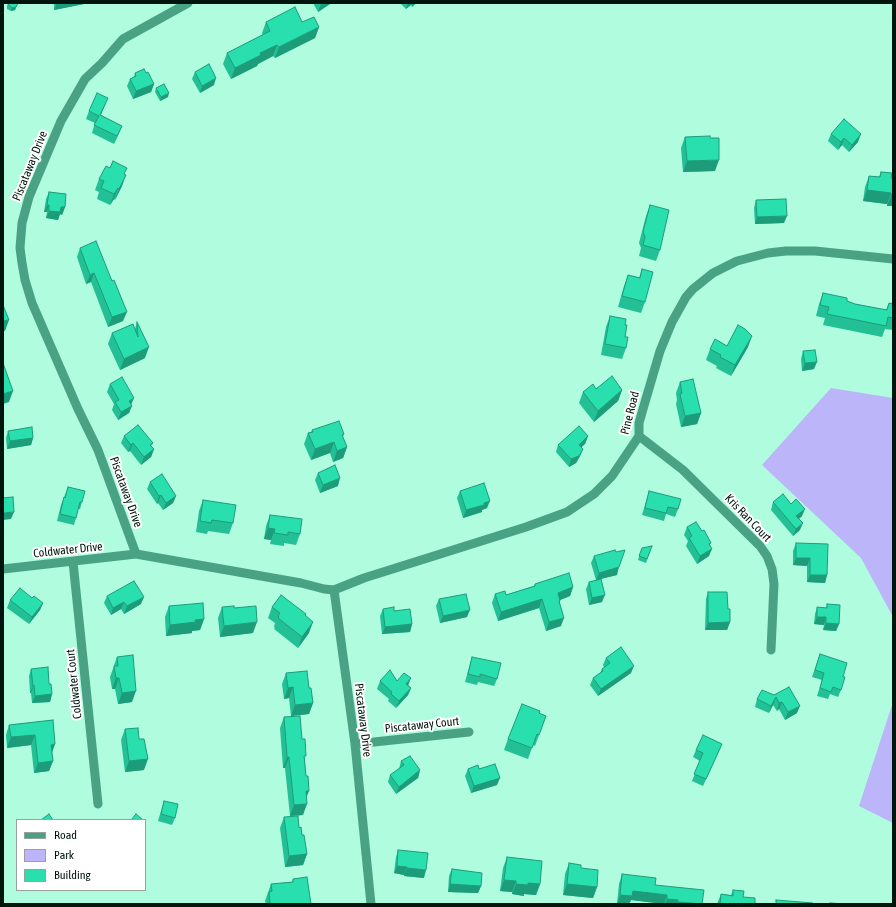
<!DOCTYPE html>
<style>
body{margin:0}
#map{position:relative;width:896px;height:907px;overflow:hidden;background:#affcde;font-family:"Asap Condensed",sans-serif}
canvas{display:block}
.frame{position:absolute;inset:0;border:4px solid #00150d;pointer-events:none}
.legend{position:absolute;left:16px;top:819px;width:130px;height:72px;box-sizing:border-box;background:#fff;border:1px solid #99a19e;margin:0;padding:5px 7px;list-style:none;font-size:12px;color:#00150d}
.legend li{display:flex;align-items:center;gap:8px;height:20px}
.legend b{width:20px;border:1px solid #99a19e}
</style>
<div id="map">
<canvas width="896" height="907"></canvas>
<div class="frame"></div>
<ul class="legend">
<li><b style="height:5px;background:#4aa285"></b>Road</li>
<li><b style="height:11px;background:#bcb5f9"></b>Park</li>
<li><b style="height:11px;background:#29dfae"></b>Building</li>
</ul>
</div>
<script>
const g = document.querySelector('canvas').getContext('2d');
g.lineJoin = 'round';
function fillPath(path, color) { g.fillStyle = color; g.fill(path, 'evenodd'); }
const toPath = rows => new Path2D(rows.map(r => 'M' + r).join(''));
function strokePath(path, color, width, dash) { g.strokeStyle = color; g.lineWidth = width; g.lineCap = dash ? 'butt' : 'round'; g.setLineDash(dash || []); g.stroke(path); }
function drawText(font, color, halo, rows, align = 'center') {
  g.font = font + ' "Asap Condensed",sans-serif'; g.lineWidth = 4; g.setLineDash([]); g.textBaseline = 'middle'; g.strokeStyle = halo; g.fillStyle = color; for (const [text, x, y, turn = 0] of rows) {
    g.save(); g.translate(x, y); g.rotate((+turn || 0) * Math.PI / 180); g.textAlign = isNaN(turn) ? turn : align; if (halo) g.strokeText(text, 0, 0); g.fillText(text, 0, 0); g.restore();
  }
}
fillPath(toPath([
 [831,388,893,398,893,617,861,558,762,465],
 [893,702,893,823,859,806]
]), '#bcb5f9');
strokePath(toPath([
 [639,436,683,470,760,546,767,556,772,569,774,584,771,650],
 [136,554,98,450,78,409,32,303,25,280,22,263,20,248,22,223,29,197,61,121,85,79,102,63,123,39,188,3],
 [73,562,98,804],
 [3,569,136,554,301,583,324,589,334,590,355,744,371,904],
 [334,590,364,578,526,527,567,512,594,494,612,476,639,436,639,423,643,409,660,351,672,322,686,297,693,289,713,273,737,261,768,253,786,251,815,251,893,259],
 [355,744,469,732]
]), '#4aa285', 9);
fillPath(toPath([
 [8,3,18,3,15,10,11,11,7,9,7,6],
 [54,3,85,3,84,4,54,10],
 [313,3,330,3,330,4,318,12],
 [400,3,416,3,412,7,411,5,406,9],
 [266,22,302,22,319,27,315,38,275,58,273,56,258,64,257,66,231,79,223,64,227,53,263,35,262,33],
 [195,72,214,85,200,93,192,79],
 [135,73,146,73,154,84,151,92,133,99,127,86,130,79,134,77],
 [156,88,168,97,160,101,155,92],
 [108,98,101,115,122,126,114,144,92,133,95,123,86,119,89,111],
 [831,134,858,142,849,152,842,145,838,150,828,141],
 [685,137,715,171,683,172,681,148],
 [881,172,891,178,893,178,893,206,887,206,887,204,863,201,865,187,869,176,879,177],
 [124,174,122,186,115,200,114,199,110,205,97,199,99,192,95,190,99,179],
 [49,192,65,207,62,215,60,214,58,220,46,218,47,212,44,212,46,199],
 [756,200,784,223,755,224,754,208],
 [650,205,660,250,656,261,639,256,641,248,639,243,646,216],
 [80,248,123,321,108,327,91,282,86,284,77,257],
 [642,269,645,302,641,313,618,307,624,286,628,275,639,278],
 [823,293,855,304,886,310,889,303,893,304,893,330,885,329,882,337,823,325,825,318,816,316,819,304],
 [610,316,625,325,626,348,622,359,601,355,606,327],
 [137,322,145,358,120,370,108,344,112,333,135,329],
 [727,346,748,347,731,376,716,368,717,366,706,360,710,349],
 [803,351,814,369,802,371,801,359],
 [680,382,701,413,697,424,681,427,676,404,677,400,676,393],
 [110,384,131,405,129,413,118,420,112,410,114,404,107,392],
 [622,390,618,401,594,422,579,403,583,392],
 [312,430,344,434,343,437,347,447,343,458,333,462,330,453,311,460,304,444,308,433,311,432],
 [8,431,33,438,31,445,7,449,6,438],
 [124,436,153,443,151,446,154,449,151,457,141,465,130,451,128,452,121,443],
 [588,436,585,444,581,447,583,449,580,456,576,463,569,467,556,452,558,445],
 [318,473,338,486,320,493,315,480],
 [150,482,176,496,173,503,163,510,158,503,157,504,147,489],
 [68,487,82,502,80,509,78,509,76,518,74,525,57,521,61,505],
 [460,491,487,508,482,510,482,512,463,518,457,498],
 [649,491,678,509,675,517,666,514,664,521,642,515],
 [203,500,233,523,229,534,208,531,207,534,196,532,199,511],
 [773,502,802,516,799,519,800,530,793,536,771,510],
 [270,515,300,534,296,545,284,543,284,546,270,544,271,540,264,539,266,526],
 [687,527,702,531,710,546,709,556,697,564,686,546,688,541,684,535],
 [796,543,827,575,825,583,807,582,807,566,793,565,793,551],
 [652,546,646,563,638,560,642,548],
 [594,556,617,575,601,579,602,602,589,605,586,589,589,582,596,580,591,563],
 [535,584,573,587,570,596,560,600,560,603,561,626,546,631,539,608,498,621,492,603,495,594,506,595,534,586],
 [708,592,728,609,730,622,727,630,705,630,706,599],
 [107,596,141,604,124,614,121,609,111,615,104,603],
 [32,598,43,603,40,610,29,624,7,608,10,600],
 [439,599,467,617,440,623,436,606],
 [827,604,839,624,836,631,823,630,824,625,814,624,815,614,817,607,826,608],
 [169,606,204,619,200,630,192,631,192,633,166,636,165,617],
 [222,607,253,633,220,637,218,618],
 [272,607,306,614,305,616,309,633,298,648,274,629,275,628,274,627,275,623,268,618],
 [383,609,394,611,412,624,410,632,382,634,380,616],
 [820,654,843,677,841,690,838,697,830,694,828,699,817,696,822,680,812,677],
 [117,657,132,702,118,704,115,689,112,689,110,677],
 [472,657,497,679,494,686,478,682,477,685,465,682,470,664],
 [606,658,631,673,598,696,590,685,593,678,600,673,602,669,604,667,603,665],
 [31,669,52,694,50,702,32,703,31,693,30,693,29,676],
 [286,673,309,688,313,703,309,714,291,716,289,698,284,699,282,684],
 [380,681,397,681,408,685,411,688,408,695,396,708,388,701,389,699,377,689],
 [774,695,797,713,785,720,779,709,777,711,773,705,769,713,755,707,757,699],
 [539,713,546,716,535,746,533,745,528,759,504,750,508,739],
 [284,717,302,739,305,760,306,798,303,815,290,816,285,768,283,768,280,728],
 [53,720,55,744,52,753,53,761,49,771,34,773,31,745,7,748,6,735,9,725],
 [125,729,139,739,144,770,125,772,121,740],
 [696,750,719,751,703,786,692,781,700,761,693,757],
 [401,761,420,770,418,778,396,794,388,782,390,775,399,769],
 [468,769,479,769,497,785,471,793,465,776],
 [164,801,175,818,172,825,158,821],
 [284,817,299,828,302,835,307,854,303,865,285,867,280,828],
 [398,850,424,878,404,876,404,875,394,873,396,857],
 [507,857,540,884,536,895,524,894,524,896,512,894,512,892,500,891,503,868],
 [569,863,581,868,597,887,593,898,563,895,565,874],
 [452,869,481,886,478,893,448,892,449,876],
 [622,874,655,885,702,904,664,904,631,900,629,904,617,904,619,884],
 [293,879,311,904,266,904,265,901,271,884,292,882],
 [733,890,743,897,755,904,717,904,721,894,731,895]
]), '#23c096');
fillPath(toPath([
 [57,3,85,3,84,4,54,10],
 [323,3,330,3,330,4,318,12,321,4],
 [408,3,412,3,411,5,406,9],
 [413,3,416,3,412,7],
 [16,7,15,10,11,11,12,8],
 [319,27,315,38,275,58,279,47],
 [277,45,273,56,258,64,257,66,231,79,235,68,260,53],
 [216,78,214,85,200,93,202,86],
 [154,84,151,92,133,99,136,91],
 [169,93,168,97,160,101,161,97],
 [122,126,119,133,114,144,117,136],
 [861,134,858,142,849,152,852,145],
 [844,138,842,145,838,150,841,142],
 [719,160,715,171,683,172,687,161],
 [126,175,122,186,115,200,119,189],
 [118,188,114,199,110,205,114,194],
 [867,190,891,193,887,204,863,201],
 [891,195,893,195,893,206,887,206],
 [47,205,49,205,47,212,44,212],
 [61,207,65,207,62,215,60,214,58,220,46,218,49,211],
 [787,216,784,223,755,224,757,217],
 [94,273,91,282,86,284,90,275],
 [127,312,123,321,108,327,112,317],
 [9,320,5,331,3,331,3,321],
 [752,336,748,347,731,376,735,365],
 [149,347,145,358,120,370,124,359],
 [817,362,814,369,802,371,805,363],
 [622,390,618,401,594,422,598,411],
 [13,391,9,402,3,404,3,394],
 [134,398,131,405,129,401],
 [132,406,129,413,118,420,121,412],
 [701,413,697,424,681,427,685,416],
 [588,436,585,444,576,452,579,445],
 [33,438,31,445,7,449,10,441],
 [334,442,330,453,311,460,315,449],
 [133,443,130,451,128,452,131,445],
 [347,447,343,458,333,462,337,451],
 [154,449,151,457,141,465,144,457],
 [583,449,580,456,576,463,569,467,571,459],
 [340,478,338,486,320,493,323,485],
 [161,495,158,503,157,504,159,496],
 [176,496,173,503,163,510,166,503],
 [490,501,487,508,482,510,482,512,463,518,466,510],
 [805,509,802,516,794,523,796,516],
 [14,512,11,519,3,520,3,513],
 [803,523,800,530,793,536,796,529],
 [268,528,275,529,271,540,264,539],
 [712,549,709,556,697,564,700,556],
 [796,558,810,558,807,566,793,565],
 [619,567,617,575,596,580,599,573],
 [810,575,827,575,825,583,807,582],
 [573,587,570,596,555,602,558,593],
 [605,595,602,602,589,605,592,598],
 [144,597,141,604,124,614,127,606],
 [542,599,539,608,498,621,501,612],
 [124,602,121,609,111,615,113,608],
 [43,603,40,610,29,624,32,617],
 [470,610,467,617,440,623,443,616],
 [817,617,826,617,824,625,814,624],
 [564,618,561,626,546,631,549,622],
 [204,619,200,630,192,631,192,633,166,636,170,625,195,620],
 [257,622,253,633,220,637,224,626],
 [313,622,309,633,298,648,302,637],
 [730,622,727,630,705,630,708,623],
 [826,623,839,624,836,631,823,630],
 [412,624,410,632,382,634,385,627],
 [634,666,631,673,598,696,601,689],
 [116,678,119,678,115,689,112,689],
 [411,678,408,686,406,684],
 [34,685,31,693,30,693,33,686],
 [293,687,289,698,284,699,288,688],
 [411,688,408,695,396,708,399,701],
 [136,691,132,702,118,704,122,693],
 [52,694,50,702,32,703,35,696],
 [776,697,773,705,769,713,771,706],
 [782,702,779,709,777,711,779,703],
 [313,703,309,714,291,716,295,705],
 [800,706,797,713,785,720,788,712],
 [35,735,31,745,7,748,11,737],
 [55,744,51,754,51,745],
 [287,757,289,757,285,768,283,768],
 [148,759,144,770,125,772,129,761],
 [53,761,49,771,34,773,38,763],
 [420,770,418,778,396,794,399,787],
 [500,778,497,785,471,793,474,786],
 [306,791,309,791,305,801],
 [307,804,303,815,290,816,294,805],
 [307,854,303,865,285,867,289,856],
 [397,866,407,867,404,875,394,873],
 [407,868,426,870,424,878,404,876],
 [504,880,516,881,512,892,500,891],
 [528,883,540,884,536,895,524,894,524,896,512,894,516,884],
 [450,884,481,886,478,893,448,892],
 [567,884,597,887,593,898,563,895],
 [633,891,667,895,664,904,631,900,629,904,617,904,620,895],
 [667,899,678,900,677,904,665,904],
 [678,902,699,904,677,904]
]), '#1d9c7a');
const building = toPath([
 [8,3,18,3,16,7,12,8,9,5,8,3],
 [295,7,302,22,314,17,319,27,279,47,277,45,260,53,261,55,235,68,227,53,270,31,266,22,295,7],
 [209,64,216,78,202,86,195,72,209,64],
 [144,69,146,73,148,72,154,84,136,91,130,79,136,76,135,73,144,69],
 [164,84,169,93,161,97,156,88,164,84],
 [97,93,108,98,100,115,122,126,117,136,94,125,99,116,89,111,97,93],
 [844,119,861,134,852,145,844,138,841,142,831,134,844,119],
 [710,136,710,138,719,138,719,160,687,161,685,137,710,136],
 [113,161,127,168,124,174,126,175,119,189,118,188,114,194,101,188,104,181,99,179,106,166,110,168,113,161],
 [881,172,892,173,891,178,893,178,893,195,891,195,891,193,867,190,869,176,880,177,881,172],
 [49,192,66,194,65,207,61,207,60,212,49,211,49,205,47,205,49,192],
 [786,199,787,216,757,217,756,200,786,199],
 [650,205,669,210,660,250,643,245,645,237,643,232,650,205],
 [96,241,112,281,114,280,127,312,112,317,94,273,90,275,80,248,96,241],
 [642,269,653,272,645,302,622,296,628,275,640,278,642,269],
 [823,293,847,298,847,301,855,304,887,310,889,303,893,304,893,318,888,317,886,326,827,314,829,307,820,305,823,293],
 [3,305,9,320,3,321,3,305],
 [610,316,626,319,625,325,627,325,625,337,628,337,626,348,605,344,610,316],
 [137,322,149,347,124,359,112,333,133,324,138,337,137,322],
 [738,325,745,329,752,336,735,365,720,357,721,355,710,349,715,339,727,346,738,325],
 [815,350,817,362,805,363,803,351,815,350],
 [3,363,13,391,3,394,3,363],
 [612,376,622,390,598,411,583,392,593,384,596,389,612,376],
 [122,377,134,398,129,401,132,406,121,412,115,402,119,400,110,384,122,377],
 [693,379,701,413,685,416,680,394,682,393,680,382,693,379],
 [339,421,344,434,342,435,347,447,337,451,334,442,315,449,308,433,313,432,312,430,339,421],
 [138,425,153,443,150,445,154,449,144,457,133,443,131,445,124,436,138,425],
 [579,426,588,436,579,445,583,449,579,456,571,459,558,445,579,426],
 [32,427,33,438,10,441,8,431,32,427],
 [335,465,340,478,323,485,318,473,335,465],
 [162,474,176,496,166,503,161,495,159,496,150,482,162,474],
 [484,483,490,501,484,503,484,505,466,510,460,491,484,483],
 [68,487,85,491,82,502,80,502,76,518,60,514,64,497,65,498,68,487],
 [649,491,681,499,678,509,668,507,666,513,645,508,649,491],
 [783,494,791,504,796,499,805,509,796,516,803,523,796,529,773,502,783,494],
 [13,497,14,512,3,513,3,498,13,497],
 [203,500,236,505,233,523,212,520,211,523,200,521,203,500],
 [270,515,302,519,300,534,288,532,288,535,274,533,275,529,268,528,270,515],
 [696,522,702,531,704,530,711,543,709,544,712,549,700,556,689,538,692,536,687,527,696,522],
 [796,543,828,544,827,575,810,575,810,558,796,558,796,543],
 [652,546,647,559,639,556,642,548,652,546],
 [615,550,616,552,625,550,619,567,599,573,594,556,615,550],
 [569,573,573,587,558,593,560,601,559,601,564,618,549,622,542,599,501,612,495,594,505,591,506,595,535,586,535,584,569,573],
 [601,579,605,595,592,598,589,582,601,579],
 [134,581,144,597,127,606,124,602,113,608,107,596,134,581],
 [20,588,32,598,34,596,43,603,32,617,10,600,20,588],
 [708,592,727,592,728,609,730,609,730,622,708,623,708,592],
 [466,594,470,610,443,616,439,599,466,594],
 [281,595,306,614,305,615,313,622,302,637,278,618,279,617,278,616,280,613,272,607,281,595],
 [203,603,204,619,195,620,196,622,170,625,169,606,203,603],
 [827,604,840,605,839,624,826,623,826,617,817,617,817,607,827,608,827,604],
 [234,606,234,608,256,606,257,622,224,626,222,607,234,606],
 [394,607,394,611,410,609,412,624,385,627,383,609,394,607],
 [621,647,634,666,601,689,593,678,603,671,602,669,610,663,606,658,621,647],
 [820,654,847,663,843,677,845,677,841,690,833,687,831,692,820,688,824,673,815,670,820,654],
 [133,655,136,691,122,693,119,678,116,678,114,666,118,666,117,657,133,655],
 [472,657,501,663,497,679,480,674,480,677,468,674,472,657],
 [48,667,49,684,51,684,52,694,35,696,34,685,33,686,31,669,48,667],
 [390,670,397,681,404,673,411,678,406,684,411,688,399,701,391,694,392,692,380,681,390,670],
 [307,671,309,688,311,688,313,703,295,705,293,687,288,688,286,673,307,671],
 [789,687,800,706,788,712,782,702,779,703,776,697,771,706,757,699,762,690,774,695,789,687],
 [522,704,540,711,539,713,546,716,539,735,537,734,532,748,508,739,522,704],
 [300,716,302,739,305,739,306,756,304,756,306,776,308,776,309,791,306,791,307,804,294,805,289,757,287,757,284,717,300,716],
 [53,720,55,744,51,745,53,761,38,763,35,735,11,737,9,725,53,720],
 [138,728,139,739,144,739,148,759,129,761,125,729,138,728],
 [703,735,722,744,706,779,694,774,703,753,696,750,703,735],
 [410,756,420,770,399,787,390,775,404,765,401,761,410,756],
 [495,764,500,778,474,786,468,769,478,765,479,769,495,764],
 [164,801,178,804,175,818,161,814,164,801],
 [49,814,53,820,41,820,49,814],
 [136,814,143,820,131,820,136,814],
 [298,816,299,828,301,827,302,835,304,835,307,854,289,856,284,817,298,816],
 [398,850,428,853,426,870,407,868,407,867,397,866,398,850],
 [507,857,542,861,540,884,528,883,528,885,516,884,516,881,504,880,507,857],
 [569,863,581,865,581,868,598,870,597,887,567,884,569,863],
 [452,869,482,873,481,886,450,884,452,869],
 [622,874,656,878,655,885,704,890,702,904,678,902,678,900,667,899,667,895,633,891,632,896,620,895,622,874],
 [307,877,311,904,270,904,269,892,272,891,271,884,293,882,293,879,307,877],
 [733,890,744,891,743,897,755,898,755,904,720,904,721,894,733,896,733,890],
 [776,900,813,903,813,904,776,904,776,900],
 [830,903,845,904,830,904,830,903]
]);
fillPath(building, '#29dfae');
strokePath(building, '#1d9c7a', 1);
drawText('12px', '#00150d', '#fff', [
 ["Piscataway Drive",30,166,-68],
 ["Pine Road",630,413,-76],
 ["Piscataway Drive",126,492,70],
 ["Kris Ran Court",748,518,46],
 ["Coldwater Drive",68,550,-6],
 ["Coldwater Court",74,684,-96],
 ["Piscataway Drive",363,720,83],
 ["Piscataway Court",422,725,-6]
]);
</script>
